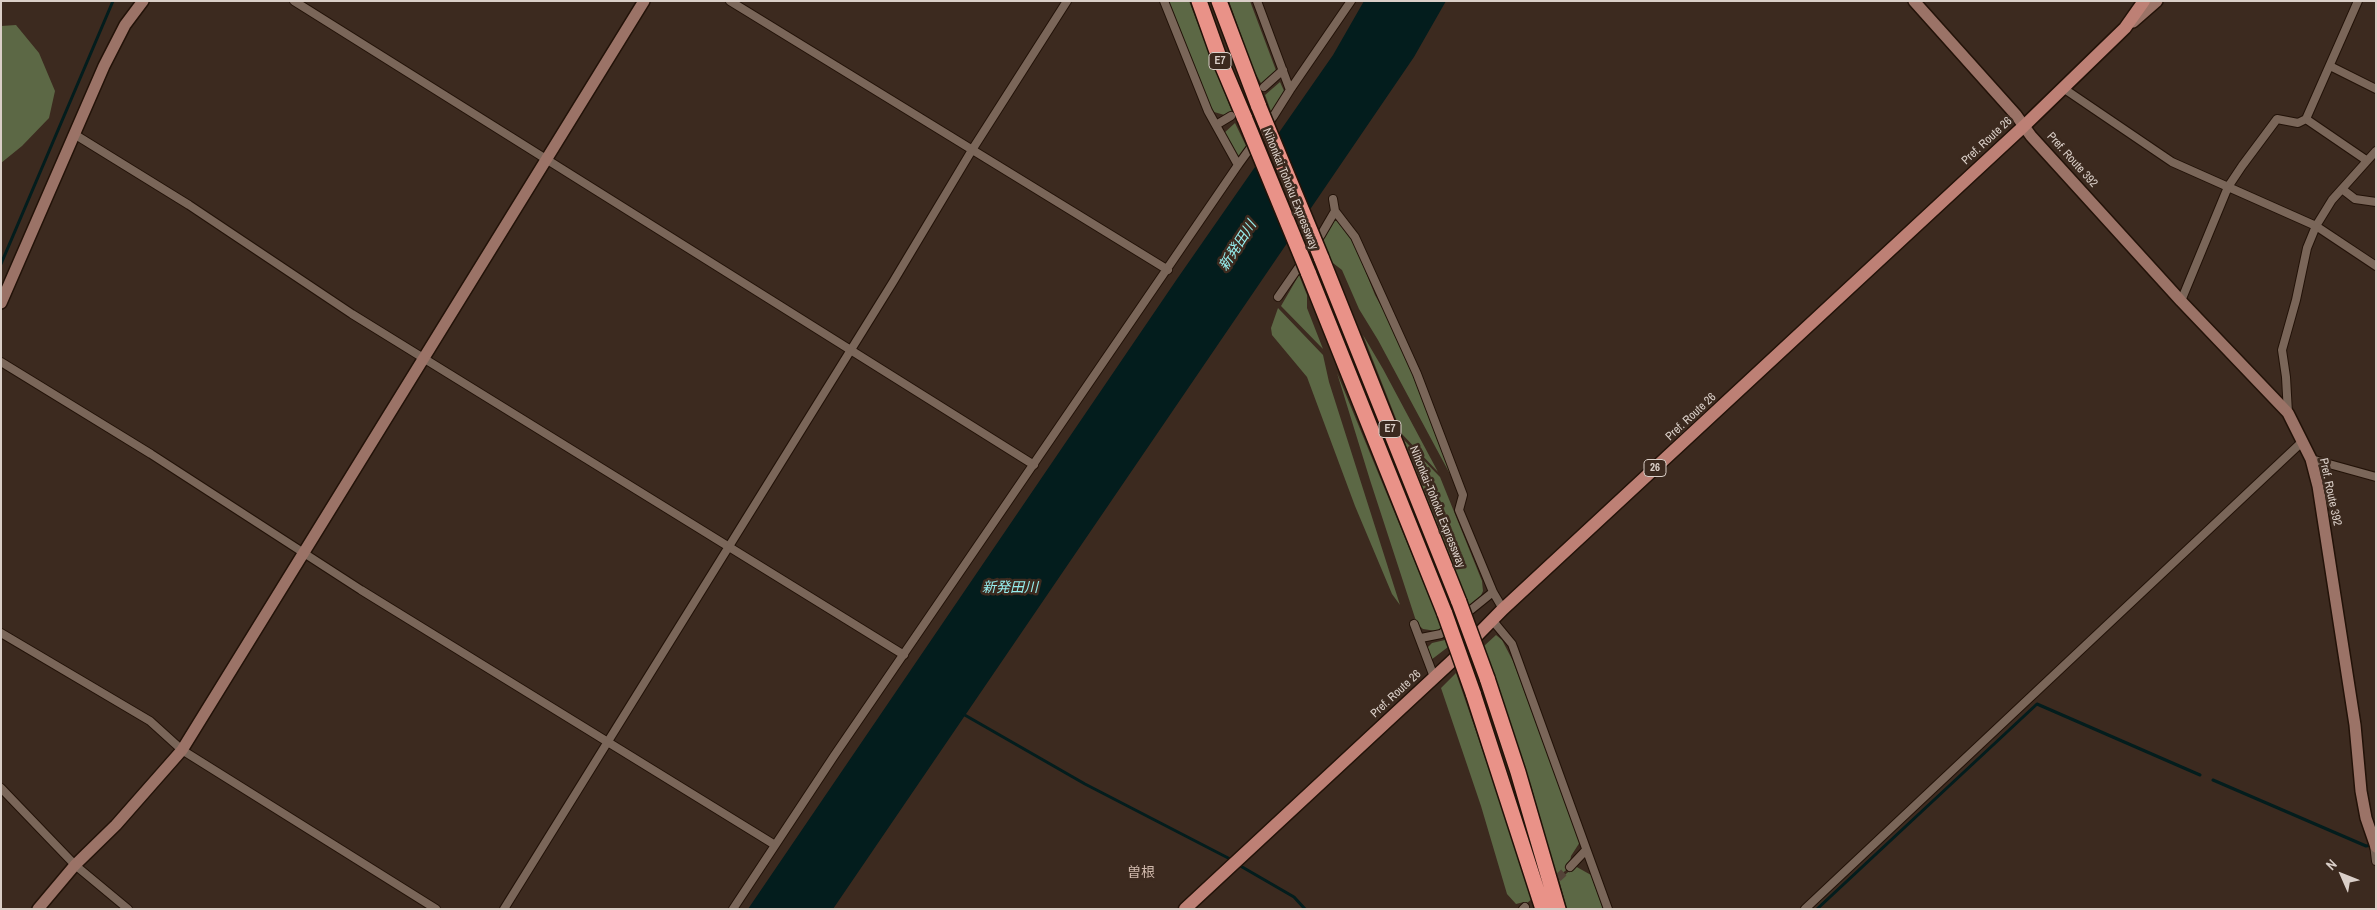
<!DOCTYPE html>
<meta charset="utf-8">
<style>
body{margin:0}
#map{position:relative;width:2377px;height:910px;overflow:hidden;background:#3c2a1f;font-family:"Archivo Narrow",sans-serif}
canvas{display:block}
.frame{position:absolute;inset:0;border:2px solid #dacfc8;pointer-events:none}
.north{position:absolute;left:2317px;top:850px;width:50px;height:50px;-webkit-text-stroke:4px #3c2a1f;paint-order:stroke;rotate:314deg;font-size:14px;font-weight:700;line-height:20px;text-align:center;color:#dacfc8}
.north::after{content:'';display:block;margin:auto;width:18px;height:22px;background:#dacfc8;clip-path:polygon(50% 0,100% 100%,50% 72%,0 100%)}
</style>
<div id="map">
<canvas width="2377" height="910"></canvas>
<div class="frame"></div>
<div class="north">N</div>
</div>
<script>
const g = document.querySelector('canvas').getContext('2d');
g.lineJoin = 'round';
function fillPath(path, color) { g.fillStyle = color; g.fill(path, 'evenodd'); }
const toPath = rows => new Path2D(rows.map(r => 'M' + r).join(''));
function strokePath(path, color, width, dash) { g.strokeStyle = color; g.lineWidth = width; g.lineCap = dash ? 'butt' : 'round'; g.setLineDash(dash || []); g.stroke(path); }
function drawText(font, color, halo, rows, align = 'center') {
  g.font = font + ' "Archivo Narrow","Noto Sans JP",sans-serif'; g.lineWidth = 5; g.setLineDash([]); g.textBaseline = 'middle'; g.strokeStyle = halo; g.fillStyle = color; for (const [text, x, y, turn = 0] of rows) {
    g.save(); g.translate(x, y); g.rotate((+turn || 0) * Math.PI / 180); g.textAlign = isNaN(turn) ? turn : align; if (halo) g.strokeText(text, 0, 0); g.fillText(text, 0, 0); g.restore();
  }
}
fillPath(toPath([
 [1167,1,1189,1,1232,112,1228,116,1214,112,1210,107],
 [1229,1,1250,1,1277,73,1262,85,1253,69],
 [16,25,39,53,55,91,49,118,22,146,1,163,1,26],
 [1280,82,1285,93,1272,114,1265,95],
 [1235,123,1248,150,1238,158,1230,150,1223,134],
 [1334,221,1338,221,1342,225,1353,240,1375,295,1396,333,1458,489,1378,340,1359,309,1342,270,1329,260,1323,240],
 [1299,275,1307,295,1307,308,1323,349,1281,306],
 [1278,308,1323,355,1329,382,1400,605,1392,594,1355,506,1307,377,1272,335,1271,328],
 [1363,335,1383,369,1438,472,1402,434],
 [1337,373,1442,628,1436,631,1423,629,1417,624,1370,480],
 [1404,440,1440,477,1482,581,1483,591,1479,600,1469,608],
 [1496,635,1502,640,1513,661,1580,842,1571,856,1570,862,1573,864,1557,878,1532,789,1484,646],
 [1445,640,1448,647,1431,660,1426,650,1428,647,1432,643],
 [1456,673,1533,898,1521,908,1524,902,1516,904,1507,894,1481,806,1441,688],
 [1575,866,1591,875,1603,909,1567,909,1559,880]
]), '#5c6845');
fillPath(toPath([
 [1364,1,1446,1,1414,57,833,909,748,909,1177,279,1333,55]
]), '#031d1d');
strokePath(toPath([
 [1,264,113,1],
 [963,714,1085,784,1232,860],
 [2213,780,2366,846,2373,845],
 [1237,864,1294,897,1305,909],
 [1817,909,2037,704,2200,775]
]), '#031d1d', 3);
strokePath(toPath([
 [1549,886,1570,867]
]), '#544338', 8, [8, 4]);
const street = toPath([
 [294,1,1034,465],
 [730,1,1168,270],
 [1164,1,1208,111,1238,165],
 [2358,1,2306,119,2366,160],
 [2330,66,2376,89],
 [1264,87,1283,70],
 [2063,88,2172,162,2316,226,2376,266],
 [1290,90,1351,1],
 [1216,125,1231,116],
 [74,134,189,205,352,314,904,655],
 [2342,189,2355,199,2376,202],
 [1333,199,1335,211,1355,237,1417,374,1463,495,1459,510,1493,592,1503,609],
 [1278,297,1321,235,1335,211],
 [2181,301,2228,187,2242,166,2277,119,2298,123,2306,119],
 [1,362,151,454,361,590,775,845],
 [2288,413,2286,377,2282,350,2296,300,2307,248,2316,226,2332,200,2376,151],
 [2311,459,2376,477],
 [1493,621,1512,644,1608,909],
 [1414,624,1434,677],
 [1,633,150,721,182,750,436,909],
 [1421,638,1441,634,1493,592],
 [1,788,75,865,128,909],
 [2374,844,2376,861],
 [1570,867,1586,850],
 [504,909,893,282,972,150,1067,1],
 [733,909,834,756,1238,165,1273,117,1290,90,1257,1],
 [1523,909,1525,907],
 [1805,909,2303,441]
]);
const secondary = toPath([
 [1914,1,2016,115,2031,136,2181,301,2288,413,2311,459,2318,486,2355,725,2361,791,2366,818,2376,847],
 [2133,22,2157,1],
 [1,303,104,66,125,25,143,1],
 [38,909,75,865,116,825,182,750,644,1]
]);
const primary = toPath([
 [1185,909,1452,661,1503,609,2024,126,2125,28,2144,1]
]);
const highway = toPath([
 [1199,1,1220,60,1245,119],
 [1219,1,1259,107],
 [1321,257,1459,602],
 [1308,272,1445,614],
 [1487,678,1518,772,1558,909],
 [1473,693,1543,909]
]);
strokePath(street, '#221208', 10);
strokePath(secondary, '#221208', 14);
strokePath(primary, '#221208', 15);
strokePath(highway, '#221208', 18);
strokePath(street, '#7a6659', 8);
strokePath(secondary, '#9b7367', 11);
strokePath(primary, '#bd8075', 12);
strokePath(highway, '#e99288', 15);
const highwayBridge = toPath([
 [1259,107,1321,257],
 [1245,119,1308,272],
 [1459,602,1487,678],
 [1445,614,1473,693]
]);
strokePath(highwayBridge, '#221208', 18, []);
strokePath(highwayBridge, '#e99288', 15);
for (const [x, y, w] of [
 [1220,61,22],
 [1390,429,22],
 [1655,468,22]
]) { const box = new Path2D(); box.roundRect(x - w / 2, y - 8.5, w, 17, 4); g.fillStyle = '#3c2a1f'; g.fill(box); strokePath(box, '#dacfc8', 1); }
drawText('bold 11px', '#dacfc8', null, [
 ["E7",1220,61],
 ["E7",1390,429],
 ["26",1655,468]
]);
drawText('12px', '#dacfc8', '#3c2a1f', [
 ["Pref. Route 26",1987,141,-43],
 ["Pref. Route 392",2072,160,48],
 ["Nihonkai Tohoku Expressway",1290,189,68],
 ["Pref. Route 26",1691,417,-43],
 ["Pref. Route 392",2330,492,78],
 ["Nihonkai-Tohoku Expressway",1437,507,68],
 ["Pref. Route 26",1396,694,-43]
]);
drawText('italic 14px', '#96eeee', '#3c2a1f', [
 ["新発田川",1238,246,-57],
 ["新発田川",1010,588]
]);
drawText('14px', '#d0b9ac', '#3c2a1f', [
 ["曽根",1141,873]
]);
</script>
